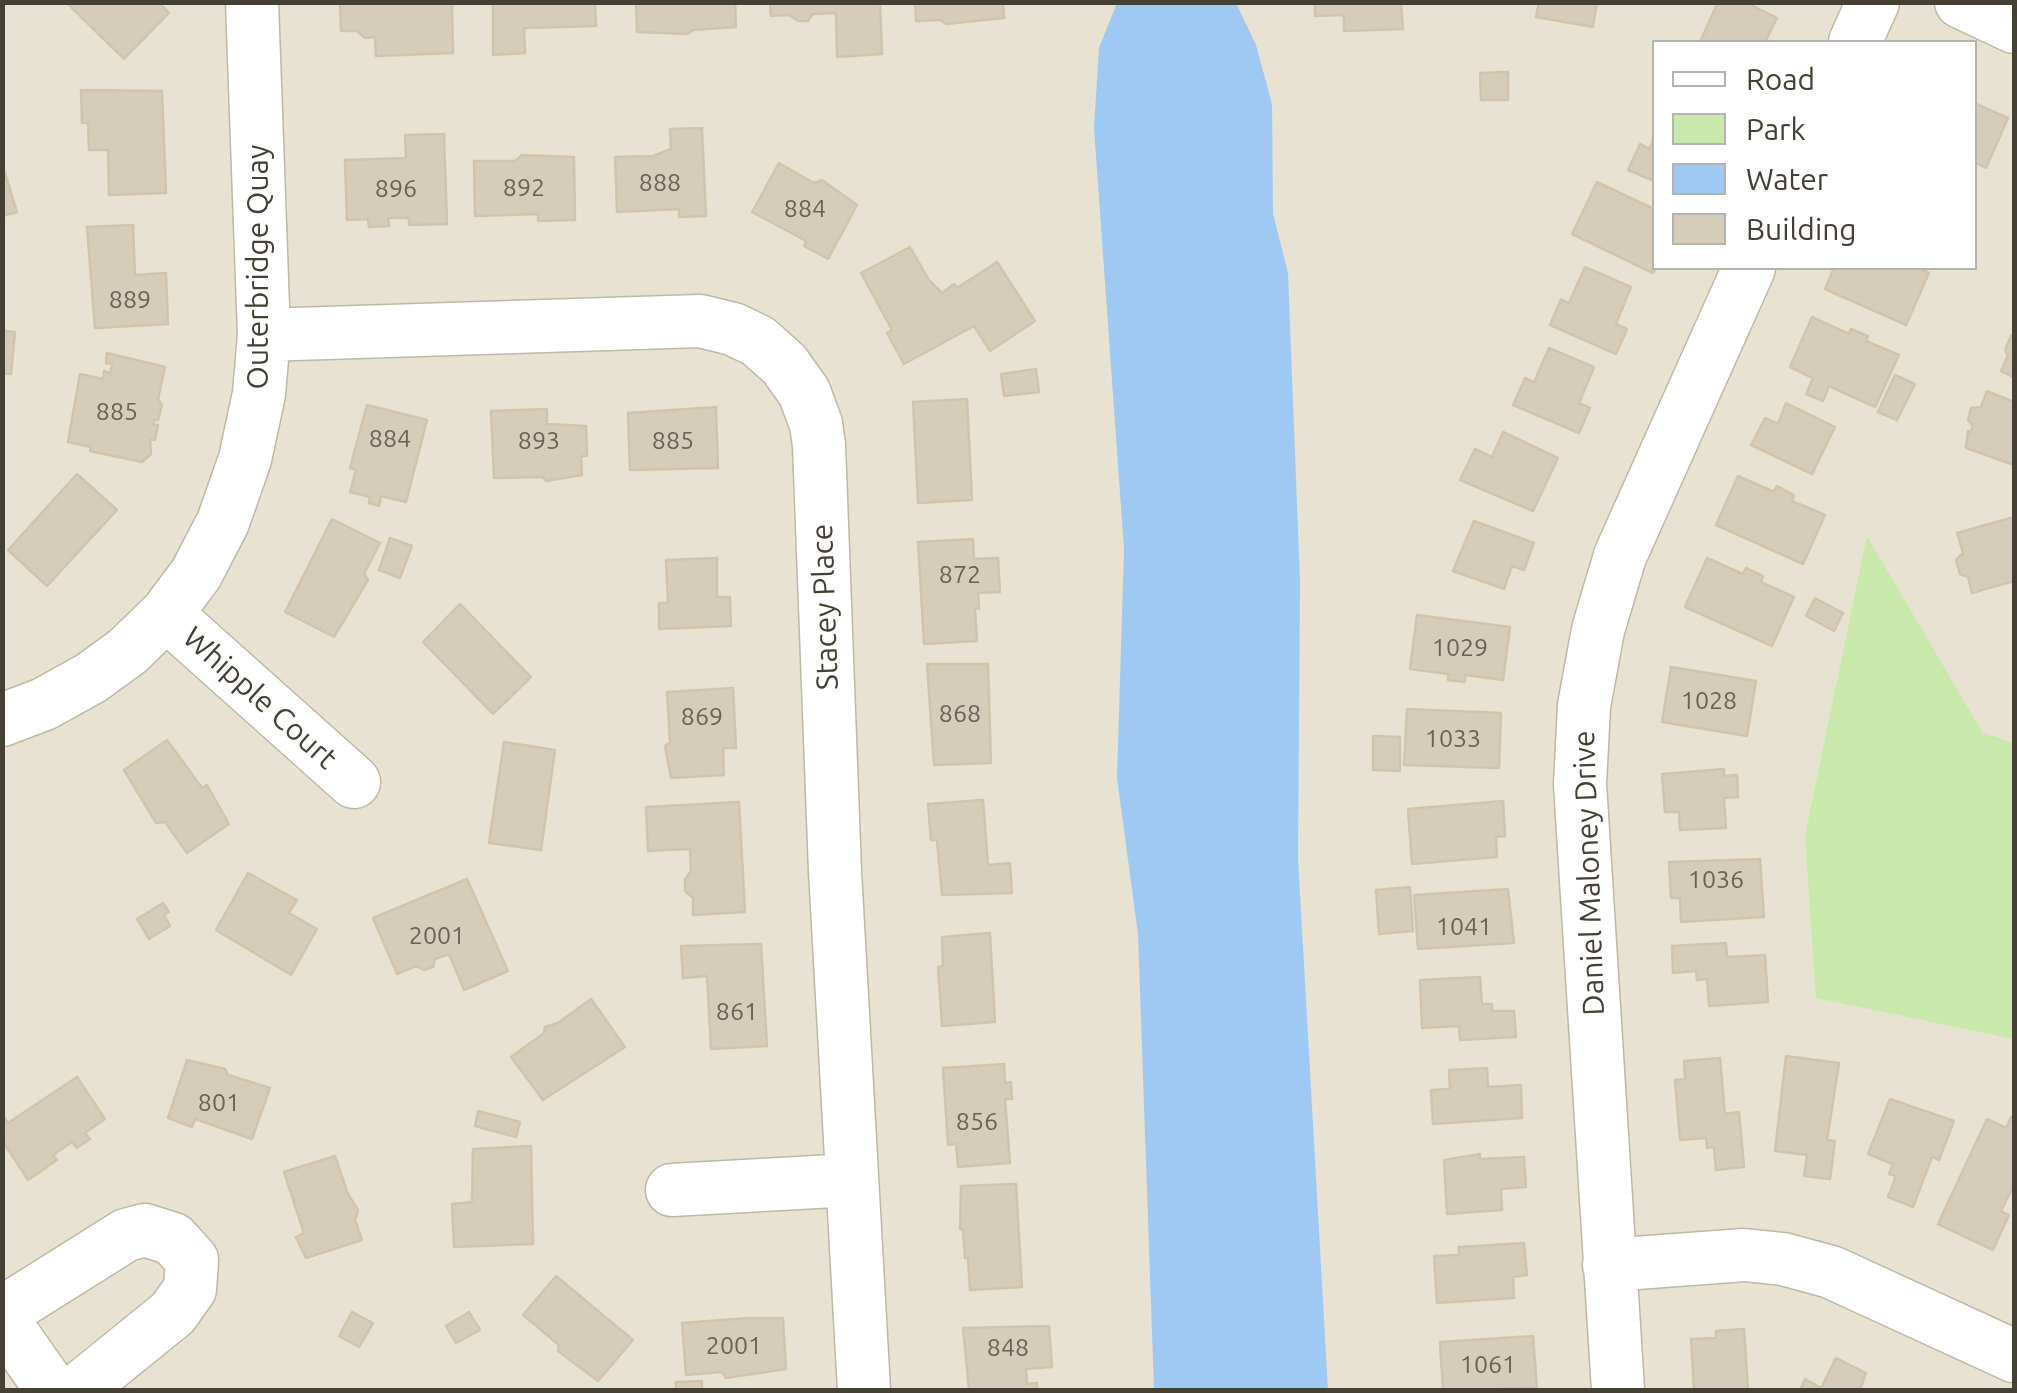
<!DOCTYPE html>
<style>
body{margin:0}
#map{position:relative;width:2017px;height:1393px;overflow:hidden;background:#f3f0e4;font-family:Ubuntu,sans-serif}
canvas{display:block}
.frame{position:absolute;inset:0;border:5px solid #454034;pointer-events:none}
.legend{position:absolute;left:1652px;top:40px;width:325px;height:230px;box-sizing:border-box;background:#fff;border:2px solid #b5b3ae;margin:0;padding:12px 18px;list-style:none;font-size:30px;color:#454034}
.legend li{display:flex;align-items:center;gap:20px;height:50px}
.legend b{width:50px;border:2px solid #b5b3ae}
</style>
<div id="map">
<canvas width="2017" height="1393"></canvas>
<div class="frame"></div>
<ul class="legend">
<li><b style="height:12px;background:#fff"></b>Road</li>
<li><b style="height:28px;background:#c8e9ab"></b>Park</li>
<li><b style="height:28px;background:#9ec9f2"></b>Water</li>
<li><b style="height:28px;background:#d5ccb9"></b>Building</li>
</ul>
</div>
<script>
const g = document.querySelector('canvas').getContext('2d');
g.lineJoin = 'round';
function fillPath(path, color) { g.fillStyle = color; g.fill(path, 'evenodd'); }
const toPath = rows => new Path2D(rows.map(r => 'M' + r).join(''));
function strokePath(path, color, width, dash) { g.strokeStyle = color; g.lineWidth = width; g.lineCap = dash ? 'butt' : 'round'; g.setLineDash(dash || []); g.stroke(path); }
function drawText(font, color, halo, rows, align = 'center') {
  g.font = font + ' Ubuntu,sans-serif'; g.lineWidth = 8; g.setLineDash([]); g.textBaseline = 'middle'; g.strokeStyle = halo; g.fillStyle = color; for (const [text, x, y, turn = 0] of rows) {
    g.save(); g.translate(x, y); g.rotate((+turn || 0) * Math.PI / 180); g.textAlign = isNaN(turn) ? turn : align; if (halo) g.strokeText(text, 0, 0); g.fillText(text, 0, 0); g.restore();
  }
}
fillPath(toPath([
 [3,3,1116,3,1154,1390,3,1390],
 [1220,3,2014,3,2014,1390,1298,1390],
 [1654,42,1974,42,1974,268,1654,268]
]), '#e7e2d2');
fillPath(toPath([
 [1867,536,1982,732,2014,744,2014,1039,1816,998,1805,836]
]), '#c8e9ab');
fillPath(toPath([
 [1117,3,1236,3,1256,45,1272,104,1273,214,1288,273,1300,582,1298,859,1328,1390,1154,1390,1138,934,1117,778,1124,549,1094,128,1099,48]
]), '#9ec9f2');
const building = toPath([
 [66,2,158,2,169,13,124,59,66,2],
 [340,2,452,2,453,53,376,56,375,37,365,38,357,31,341,31,340,2],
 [493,2,595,2,596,26,524,28,525,53,493,55,493,2],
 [636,2,735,2,736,27,693,30,688,34,637,32,636,2],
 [770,2,880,2,882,54,837,57,836,13,813,14,808,21,798,21,789,15,771,16,770,2],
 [915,2,1003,2,1004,18,946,24,941,20,916,21,915,2],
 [1315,2,1401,2,1403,29,1344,31,1344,15,1315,16,1315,2],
 [1539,2,1597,2,1593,27,1536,17,1539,2],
 [1718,2,1755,2,1753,6,1777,18,1765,42,1700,42,1718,2],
 [1508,72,1508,100,1481,100,1480,73,1508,72],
 [81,90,162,91,166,193,109,195,108,150,89,150,88,123,82,123,81,90],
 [1974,103,2008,118,1986,168,1974,162,1974,103],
 [702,128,706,216,679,217,679,209,617,212,615,157,653,156,671,149,670,129,702,128],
 [444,134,447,224,409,225,409,218,388,218,389,226,369,227,368,219,347,220,345,160,406,158,405,135,444,134],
 [1654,137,1654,181,1628,170,1640,144,1650,149,1654,137],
 [522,155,574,157,575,220,538,221,538,214,475,216,474,161,515,161,522,155],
 [779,163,814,183,822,180,857,205,828,259,804,246,806,241,752,212,779,163],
 [4,170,17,212,2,216,2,171,4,170],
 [1597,182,1654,209,1656,268,1653,273,1572,234,1597,182],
 [133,225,135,275,166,273,168,324,95,328,87,227,133,225],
 [910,247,929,280,942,293,954,284,957,288,997,262,1035,321,990,351,974,326,904,364,887,333,892,330,861,273,910,247],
 [1585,267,1631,287,1616,324,1627,329,1616,354,1550,325,1561,299,1569,303,1585,267],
 [1834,268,1917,268,1929,273,1906,325,1825,289,1834,268],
 [1812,317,1849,334,1851,329,1868,336,1866,341,1899,355,1875,407,1829,386,1823,401,1806,394,1813,378,1790,367,1812,317],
 [2,331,15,332,11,374,2,373,2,331],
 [2011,336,2014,336,2014,377,2001,371,2008,355,2005,350,2011,336],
 [1549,348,1594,367,1579,403,1590,408,1579,433,1513,405,1525,378,1534,382,1549,348],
 [107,353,165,367,158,399,162,405,158,420,154,420,153,424,158,425,155,440,150,439,151,454,142,462,90,451,91,447,68,442,80,374,103,379,104,371,110,373,112,364,106,363,107,353],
 [1036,369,1039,392,1004,396,1001,374,1036,369],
 [1895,375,1915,384,1897,420,1878,412,1895,375],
 [1987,391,2014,402,2014,465,1966,448,1968,431,1971,432,1973,426,1968,420,1971,408,1981,407,1987,391],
 [967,399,972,500,918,503,913,402,967,399],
 [1786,403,1835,427,1812,474,1751,445,1765,418,1778,424,1786,403],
 [367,405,427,420,406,502,381,496,379,506,369,503,370,497,350,492,356,470,350,468,367,405],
 [716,407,718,468,630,470,628,413,716,407],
 [547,409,547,424,586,426,587,456,581,456,582,475,546,481,543,477,494,478,491,411,547,409],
 [1503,432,1558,458,1533,511,1460,480,1475,449,1492,457,1503,432],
 [77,474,117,510,47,586,8,550,77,474],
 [1738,476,1774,492,1777,486,1794,495,1792,501,1825,515,1803,564,1716,525,1738,476],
 [2014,517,2014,581,1972,593,1968,577,1960,574,1956,560,1963,553,1957,533,2014,517],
 [332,519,380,543,364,574,368,580,334,637,285,612,332,519],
 [1474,521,1534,543,1524,570,1512,566,1504,589,1453,571,1474,521],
 [390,538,412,546,400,578,379,570,390,538],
 [973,539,974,559,998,558,1000,592,978,593,979,609,975,608,977,641,924,644,918,542,973,539],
 [717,558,717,597,730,597,731,626,659,629,659,603,668,603,666,560,717,558],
 [1707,558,1743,574,1746,568,1763,576,1761,582,1794,597,1772,646,1685,607,1707,558],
 [1815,598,1843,613,1834,631,1806,616,1815,598],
 [460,604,531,677,493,714,423,642,460,604],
 [1417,615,1510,627,1503,680,1465,675,1465,682,1448,680,1448,674,1410,669,1417,615],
 [927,664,988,664,991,763,934,765,927,664],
 [1671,667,1756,681,1747,736,1662,722,1671,667],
 [733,688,736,748,723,748,724,775,671,778,665,746,670,742,667,692,733,688],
 [1407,709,1501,713,1499,768,1404,765,1407,709],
 [1373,736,1400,737,1400,771,1373,770,1373,736],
 [167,740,202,788,207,785,229,824,187,853,165,822,156,823,124,770,167,740],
 [504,742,555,750,541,850,489,843,504,742],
 [1724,769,1724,776,1737,775,1738,797,1724,798,1726,828,1680,830,1679,812,1665,812,1662,774,1724,769],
 [983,800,988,865,1010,863,1012,893,942,895,937,840,931,840,928,804,983,800],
 [1503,801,1505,836,1496,837,1497,857,1412,864,1408,809,1503,801],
 [739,802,745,912,693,915,693,898,685,891,685,879,691,871,690,849,648,851,646,807,739,802],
 [1760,859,1764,917,1681,922,1680,898,1671,898,1669,862,1760,859],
 [248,873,297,900,289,913,317,929,291,975,216,930,248,873],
 [467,879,508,971,464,990,449,954,435,959,433,967,424,970,416,966,397,974,373,918,467,879],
 [1410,887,1413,931,1379,934,1376,890,1410,887],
 [1508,889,1514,943,1418,949,1414,895,1508,889],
 [163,903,169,912,164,915,170,926,149,939,137,919,163,903],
 [990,933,995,1022,942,1026,938,967,943,966,942,937,990,933],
 [1726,943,1727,957,1765,955,1768,1002,1709,1006,1707,979,1697,980,1696,971,1673,973,1672,946,1726,943],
 [761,944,767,1046,711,1049,707,976,683,978,681,946,761,944],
 [1480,977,1482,1004,1492,1004,1492,1011,1514,1011,1516,1037,1460,1040,1459,1026,1422,1028,1420,980,1480,977],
 [591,999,625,1047,543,1100,511,1057,544,1033,545,1027,558,1023,591,999],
 [1786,1056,1839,1063,1827,1140,1835,1141,1830,1179,1804,1176,1807,1155,1775,1151,1786,1056],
 [1720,1058,1725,1114,1739,1112,1744,1167,1716,1170,1714,1147,1707,1148,1706,1138,1680,1140,1675,1080,1685,1079,1684,1061,1720,1058],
 [187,1060,225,1069,228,1075,270,1088,252,1139,195,1119,192,1127,168,1118,187,1060],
 [1004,1064,1005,1083,1011,1082,1012,1099,1005,1099,1010,1163,958,1167,956,1144,948,1145,943,1068,1004,1064],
 [1487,1068,1488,1087,1521,1085,1522,1118,1433,1124,1431,1090,1450,1089,1449,1070,1487,1068],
 [77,1077,105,1119,85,1133,90,1139,77,1148,72,1142,53,1155,57,1160,28,1180,2,1140,2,1114,8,1123,77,1077],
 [1890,1099,1954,1121,1939,1160,1932,1157,1913,1207,1888,1197,1896,1176,1889,1174,1893,1164,1868,1154,1890,1099],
 [478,1111,520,1122,516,1137,475,1126,478,1111],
 [2011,1117,2014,1119,2014,1185,2001,1211,2009,1215,1993,1250,1938,1224,1987,1119,2006,1128,2011,1117],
 [531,1146,533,1244,454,1247,452,1204,472,1202,473,1149,531,1146],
 [1480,1154,1480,1159,1524,1157,1526,1187,1501,1189,1502,1210,1447,1214,1444,1160,1480,1154],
 [335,1156,348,1194,358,1210,355,1220,362,1240,306,1258,296,1237,304,1233,284,1172,335,1156],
 [1016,1184,1022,1287,970,1290,968,1258,965,1258,963,1230,960,1229,961,1186,1016,1184],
 [1524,1243,1527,1275,1513,1277,1514,1298,1437,1303,1434,1256,1459,1255,1459,1247,1524,1243],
 [556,1276,633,1340,598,1381,558,1351,559,1345,523,1315,556,1276],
 [352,1312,373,1323,359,1347,339,1336,352,1312],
 [469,1312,480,1330,456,1343,446,1326,469,1312],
 [749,1318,783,1318,786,1369,726,1378,722,1372,686,1375,682,1323,749,1318],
 [1049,1326,1052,1367,1026,1369,1027,1384,1037,1383,1037,1390,969,1390,963,1328,1049,1326],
 [1744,1329,1748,1390,1694,1390,1691,1339,1716,1338,1716,1331,1744,1329],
 [1533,1336,1537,1388,1443,1390,1440,1342,1533,1336],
 [1836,1358,1866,1373,1860,1390,1800,1390,1805,1379,1821,1388,1836,1358],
 [702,1381,702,1390,676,1390,676,1382,702,1381]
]);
fillPath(building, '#d5ccb9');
strokePath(building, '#d0c5ac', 2.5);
const minor = toPath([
 [1961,2,2014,27],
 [1855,42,1873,2],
 [264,335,700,321,733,329,758,341,784,364,804,392,816,424,819,445,835,871,864,1390],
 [166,614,354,782],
 [2,720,44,704,91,678,128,651,166,614,196,574,223,522,245,459,259,394,264,335,252,2],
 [672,1190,852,1180],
 [1609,1265,1744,1255,1783,1259,1831,1272,2014,1356],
 [2,1313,126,1235,145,1230,173,1239,192,1260,190,1289,173,1313,78,1390],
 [2,1319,52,1390],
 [1618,1390,1580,784,1584,706,1598,630,1620,556,1749,268]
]);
strokePath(minor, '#bfb8a7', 55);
strokePath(minor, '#fff', 52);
drawText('25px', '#696355', null, [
 ["888",660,183],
 ["892",524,188],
 ["896",396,189],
 ["884",805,209],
 ["889",130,300],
 ["885",117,412],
 ["884",390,439],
 ["893",539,441],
 ["885",673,441],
 ["872",960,575],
 ["1029",1460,648],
 ["1028",1709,701],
 ["868",960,714],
 ["869",702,717],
 ["1033",1453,739],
 ["1036",1716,880],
 ["1041",1464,927],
 ["2001",437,936],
 ["861",737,1012],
 ["801",219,1103],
 ["856",977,1122],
 ["2001",734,1346],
 ["848",1008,1348],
 ["1061",1488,1365]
]);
drawText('30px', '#454034', '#fff', [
 ["Outerbridge Quay",258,267,-90],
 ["Stacey Place",825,607,-92],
 ["Whipple Court",260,698,42],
 ["Daniel Maloney Drive",1589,873,-92]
]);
</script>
